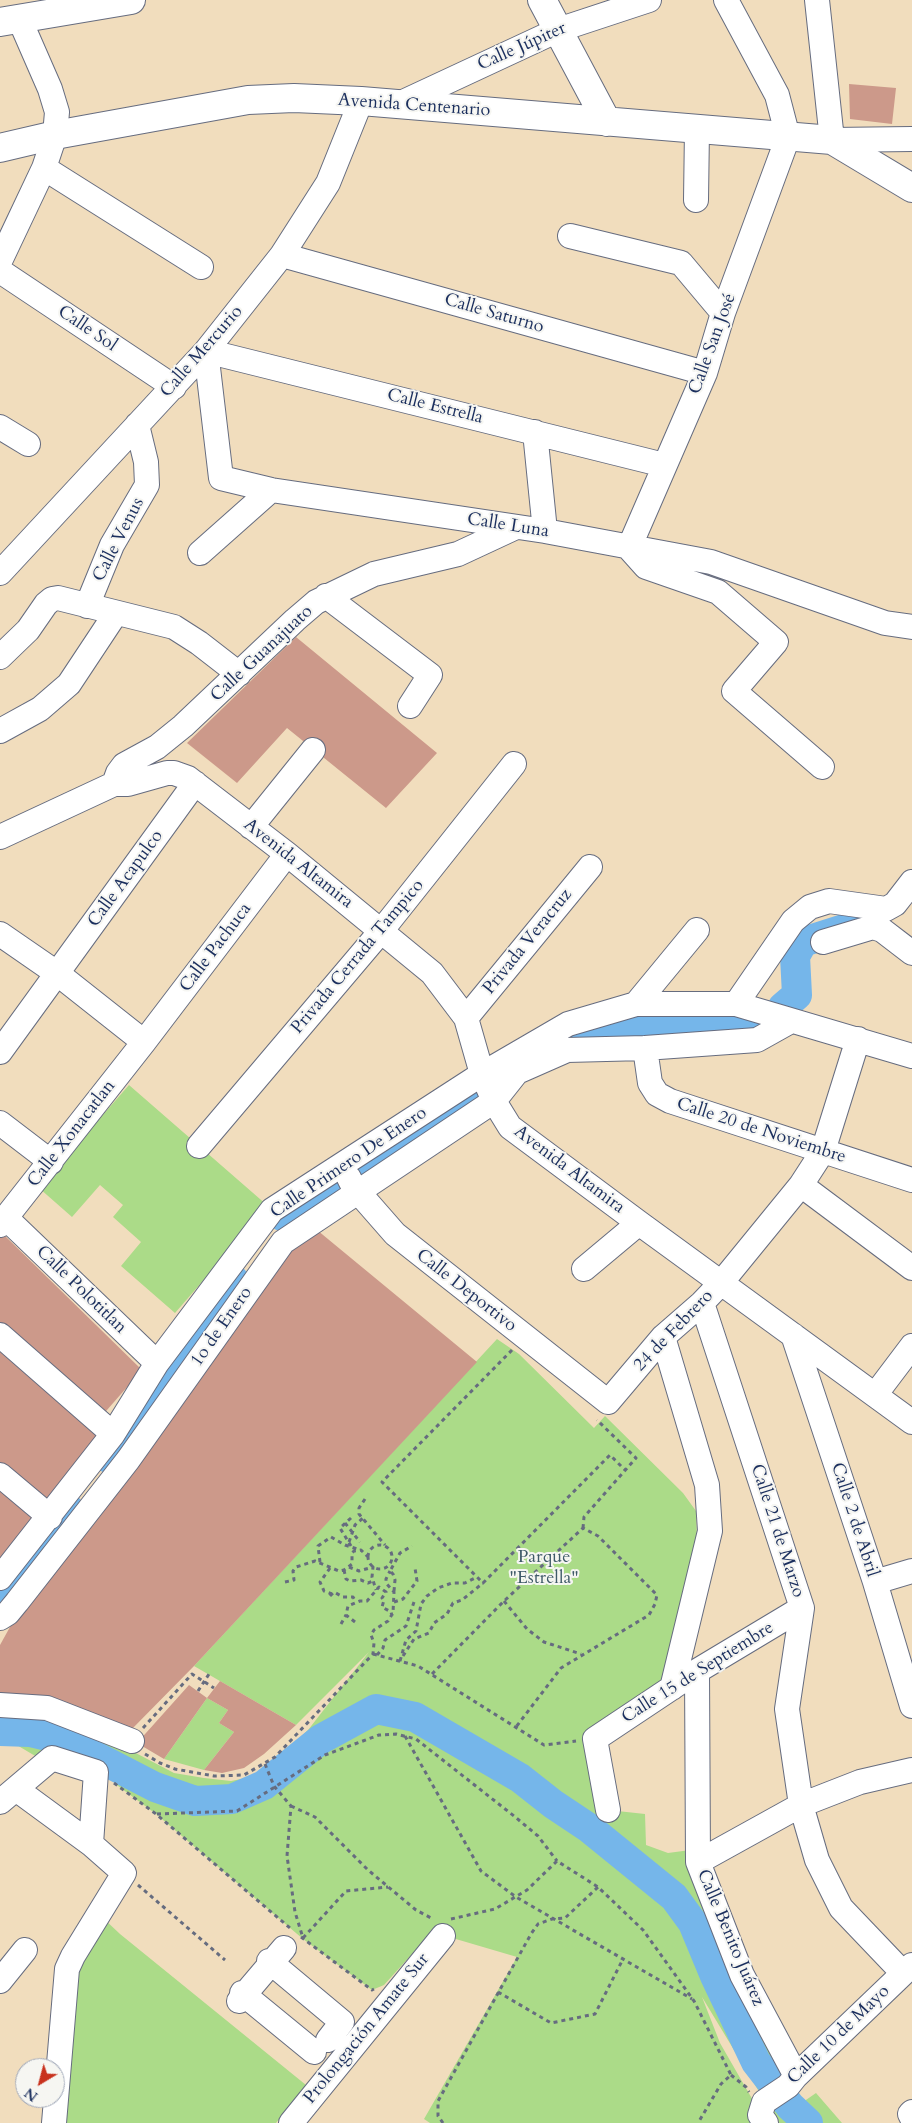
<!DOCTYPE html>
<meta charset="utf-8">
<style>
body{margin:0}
#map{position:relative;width:912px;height:2123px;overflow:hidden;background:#f1ddbd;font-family:Cardo,serif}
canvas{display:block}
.north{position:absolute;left:15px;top:2058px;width:50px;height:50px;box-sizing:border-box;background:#f6f6f2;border:1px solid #9ea6b7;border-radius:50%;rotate:217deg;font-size:14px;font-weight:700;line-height:20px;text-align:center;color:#1b2f5e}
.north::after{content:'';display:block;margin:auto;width:18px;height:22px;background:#c8321e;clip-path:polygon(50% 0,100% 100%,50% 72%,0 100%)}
</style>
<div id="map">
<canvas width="912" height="2123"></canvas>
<div class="north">N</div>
</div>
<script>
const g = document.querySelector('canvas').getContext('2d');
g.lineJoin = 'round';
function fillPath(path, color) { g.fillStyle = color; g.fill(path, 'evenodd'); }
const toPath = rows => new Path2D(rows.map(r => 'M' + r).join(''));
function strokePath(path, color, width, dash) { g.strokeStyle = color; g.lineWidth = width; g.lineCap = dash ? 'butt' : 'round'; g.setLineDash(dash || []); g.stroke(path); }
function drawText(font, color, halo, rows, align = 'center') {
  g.font = font + ' Cardo,serif'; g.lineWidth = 4; g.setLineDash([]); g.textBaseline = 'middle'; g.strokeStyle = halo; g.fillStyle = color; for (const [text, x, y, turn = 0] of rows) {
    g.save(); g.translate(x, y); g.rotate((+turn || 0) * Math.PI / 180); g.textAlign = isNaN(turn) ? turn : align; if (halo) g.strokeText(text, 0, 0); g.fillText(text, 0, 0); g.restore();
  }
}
fillPath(toPath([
 [129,1085,268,1206,175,1313,121,1266,141,1242,113,1217,123,1205,100,1185,72,1217,39,1188],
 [497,1339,519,1354,594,1428,605,1416,683,1493,696,1511,697,1538,672,1688,595,1739,608,1810,645,1814,646,1845,668,1853,698,1849,796,2089,803,2102,816,2093,842,2123,778,2123,702,1997,720,2043,766,2123,430,2123,424,2119,517,1957,432,1932,384,1985,372,1990,303,1939,156,1814,114,1783,120,1775,85,1760,37,1757,15,1744,0,1745,0,1719,41,1716,130,1750,174,1773,204,1778,231,1781,251,1777,278,1759,308,1730,369,1652,296,1725,194,1666],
 [207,1698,228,1710,219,1723,234,1732,204,1770,164,1759],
 [103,1918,120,1934,306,2085,276,2123,64,2123,75,1970]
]), '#abdb88');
strokePath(toPath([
 [783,1007,797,995,795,956,803,942,850,927],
 [282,1216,349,1177,477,1097,500,1076,548,1045,651,1021,756,1015],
 [108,1458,233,1279],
 [0,1598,69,1509],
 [0,1731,30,1732,64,1740,155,1787,195,1801,232,1799,264,1785,321,1739,376,1709,415,1717,520,1778,553,1804,589,1828,674,1897,693,1923,715,1976,756,2062,790,2106,808,2123]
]), '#75b6ea', 30);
fillPath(toPath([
 [849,84,896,88,892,124,850,119],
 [296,637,437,753,386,808,287,728,237,783,187,743],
 [317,1230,477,1362,194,1666,132,1729,0,1695,0,1645,10,1627,53,1575,126,1480,300,1238],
 [2,1233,142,1370,100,1418,0,1327,0,1235],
 [0,1346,100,1437,45,1505,0,1468],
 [0,1487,37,1518,0,1564],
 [220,1681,296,1725,264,1754,244,1768,222,1773,204,1770,234,1732,219,1723,228,1710,207,1698],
 [189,1685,207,1698,164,1759,137,1743]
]), '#cc998a');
const minor = toPath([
 [726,0,777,95,788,137,723,313,705,373,629,548,646,567,718,592,776,642,734,691,822,767],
 [817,0,832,140,912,139],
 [399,104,558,30,649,0],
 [44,168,201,267],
 [696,200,697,129],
 [570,236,681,263,723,313],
 [282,255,705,373],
 [0,261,44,168,55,135,57,112,50,89,19,18],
 [0,271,174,387],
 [0,427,28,444],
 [535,432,545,531],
 [664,465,206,351,221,478,271,490,545,531,711,562,885,623,912,627],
 [200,553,271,490],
 [0,573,206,351,282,255,328,183,361,101],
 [326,596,430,675,410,706],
 [87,606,112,545,147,485,146,462,137,425],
 [0,657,28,630,46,604,52,599,58,598,174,627,199,643,239,674],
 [0,731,40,709,69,684,116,613],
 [114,784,118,773,124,765,157,747,183,726,295,620,316,602,374,574,458,554,516,527],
 [251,827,313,750],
 [0,837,114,784,128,784,167,773,174,773,188,778,287,854,432,973,466,1018,482,1074,494,1101,510,1127,639,1223,912,1422],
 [0,934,58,974,144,1042],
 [823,942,873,927,882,930,912,953],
 [636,1004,697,930],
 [736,1004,793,921,810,907,829,901,886,909,895,904,912,882],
 [466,1018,590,867],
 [645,1048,650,1083,657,1094,670,1101,912,1180],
 [0,1052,195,783],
 [0,1123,51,1162],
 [199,1146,382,930,514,764],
 [349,1178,353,1186,395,1234,608,1402,663,1337,702,1303,721,1283,801,1185,823,1151,858,1039],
 [801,1185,912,1268],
 [6,1218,157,1363],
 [0,1225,144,1042,287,854],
 [584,1269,639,1223],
 [702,1303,802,1608,787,1709,801,1805,817,1860,841,1908,903,1973],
 [0,1335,113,1434],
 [793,1335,875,1582,912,1706],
 [663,1337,707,1485,710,1531,672,1688],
 [875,1395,912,1346],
 [0,1475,50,1517],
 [0,1578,113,1434,157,1363,272,1210,482,1074,568,1024,636,1004,736,1004,912,1056],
 [875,1582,912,1571],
 [0,1618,8,1613,17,1602,128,1460,283,1242,494,1101,517,1072,567,1050,645,1048,757,1040,791,1021],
 [697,1671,698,1862,742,1975,796,2076],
 [0,1705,47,1708,132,1741],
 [16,1789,91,1844],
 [0,1802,52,1758,96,1772,91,1844,124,1873,73,1956,67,1969,54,2123],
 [608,1810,595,1739,697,1671,802,1608],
 [698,1862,801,1805,860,1782,912,1770],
 [269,1961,342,2022,328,2040],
 [0,1981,25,1950],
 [242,1993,314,2052],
 [239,2001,284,1948],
 [912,2112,910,2114,912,2118],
 [291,2123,443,1936],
 [766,2123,760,2115,764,2102,788,2086,796,2076,912,1965]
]);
const major = toPath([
 [542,0,607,122],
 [0,22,131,0],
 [0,148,55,135,248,100,294,98,361,101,832,140,912,188]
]);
strokePath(minor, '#666c7f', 26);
strokePath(major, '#666c7f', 30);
strokePath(toPath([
 [512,1350,382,1482,483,1583,610,1455,625,1470],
 [365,1499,359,1508,359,1514,385,1545],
 [351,1518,340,1528,351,1546],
 [345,1523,360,1542],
 [583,1528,584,1517,636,1458,597,1420],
 [349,1542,355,1525,363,1518],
 '368 1557a12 12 0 1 1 24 0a12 12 0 1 1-24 0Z',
 [320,1562,318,1546,331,1537,345,1545,357,1549],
 [349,1567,359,1571,373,1567,372,1577,376,1590],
 [330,1568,320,1582,324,1591,332,1594],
 [344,1570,346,1579,350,1581,361,1580,368,1583,373,1581],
 [285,1582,294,1580,293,1571,296,1567,315,1561,339,1571,344,1570,352,1564,352,1553,354,1551,361,1550,368,1557],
 [394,1591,395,1580,393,1574,390,1571,400,1553,412,1546],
 [330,1596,334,1592,343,1597,353,1597,356,1602],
 [504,1601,527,1629,544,1642,581,1654],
 [394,1602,403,1599,417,1581,415,1568],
 [355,1622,346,1615,348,1606,360,1601,367,1601,379,1587,386,1592,382,1598,384,1600,382,1607,391,1612,392,1616],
 [341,1624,346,1615],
 [373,1654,418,1666,544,1745,576,1741],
 [377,1655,383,1648,385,1640,406,1626,414,1602],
 [403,1656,414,1639,429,1633,434,1623,447,1614,453,1603,462,1600,483,1583],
 [400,1661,406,1640,416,1631,421,1604,427,1596,438,1588,452,1583,465,1583,477,1577],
 [432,1674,504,1601,583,1528,598,1536,657,1595,655,1604,649,1615,561,1668,516,1727],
 [198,1691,209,1674],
 [143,1728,192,1674,214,1688],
 [405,1736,481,1871,516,1897,692,1999],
 [145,1754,160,1763,175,1769,214,1776,244,1775,275,1757,373,1654,374,1643,371,1635,374,1630,388,1621,393,1613,394,1592,386,1583,386,1579,390,1571],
 [265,1764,274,1786,291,1806,287,1856,295,1912,303,1938],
 [114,1783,156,1814,290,1928],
 [291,1806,315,1817,368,1870,416,1910,433,1919],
 [157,1814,237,1811,325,1755,379,1735,396,1734,416,1739,514,1816,538,1836,557,1861],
 [138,1885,225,1960],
 [451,1919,495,1909,527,1890,557,1861,598,1887,643,1930,694,2001,731,2075,721,2084,698,2123],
 [301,1937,372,1990,374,1989],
 [303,1938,346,1891,388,1887],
 [498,1992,551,2023,595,2014,623,1959],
 [731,2075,746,2087,749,2092],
 [443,2123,438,2116,438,2101,531,1934,538,1924,552,1919,565,1918,598,1887]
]), '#666c7f', 3, [4, 4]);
strokePath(minor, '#fff', 24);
strokePath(major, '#fff', 28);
drawText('18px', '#1b2f5e', '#f6f6f2', [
 ["Calle Júpiter",522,47,-24],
 ["Avenida Centenario",414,106,4],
 ["Calle Saturno",494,314,16],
 ["Calle Sol",87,329,34],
 ["Calle San José",713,344,-70],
 ["Calle Mercurio",202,352,-49],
 ["Calle Estrella",435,407,14],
 ["Calle Luna",508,526,9],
 ["Calle Venus",119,540,-63],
 ["Calle Guanajuato",262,654,-43],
 ["Avenida Altamira",298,864,38],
 ["Calle Acapulco",126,879,-54],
 ["Privada Veracruz",528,942,-51],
 ["Calle Pachuca",216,948,-53],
 ["Privada Cerrada Tampico",358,957,-50],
 ["Calle 20 de Noviembre",761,1131,18],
 ["Calle Xonacatlan",72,1134,-52],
 ["Calle Primero De Enero",349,1163,-34],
 ["Avenida Altamira",569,1170,37],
 ["Calle Polotitlan",81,1290,44],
 ["Calle Deportivo",466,1291,38],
 ["1o de Enero",222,1327,-55],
 ["24 de Febrero",674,1331,-46],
 ["Calle 2 de Abril",854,1520,72],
 ["Calle 21 de Marzo",777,1531,72],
 ["Calle 15 de Septiembre",698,1673,-32],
 ["Calle Benito Juárez",730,1938,67],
 ["Prolongación Amate Sur",367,2029,-51],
 ["Calle 10 de Mayo",839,2035,-44]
]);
drawText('18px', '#3f5a68', '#f6f6f2', [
 ["Parque",544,1558],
 ["\"Estrella\"",544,1579]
]);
</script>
